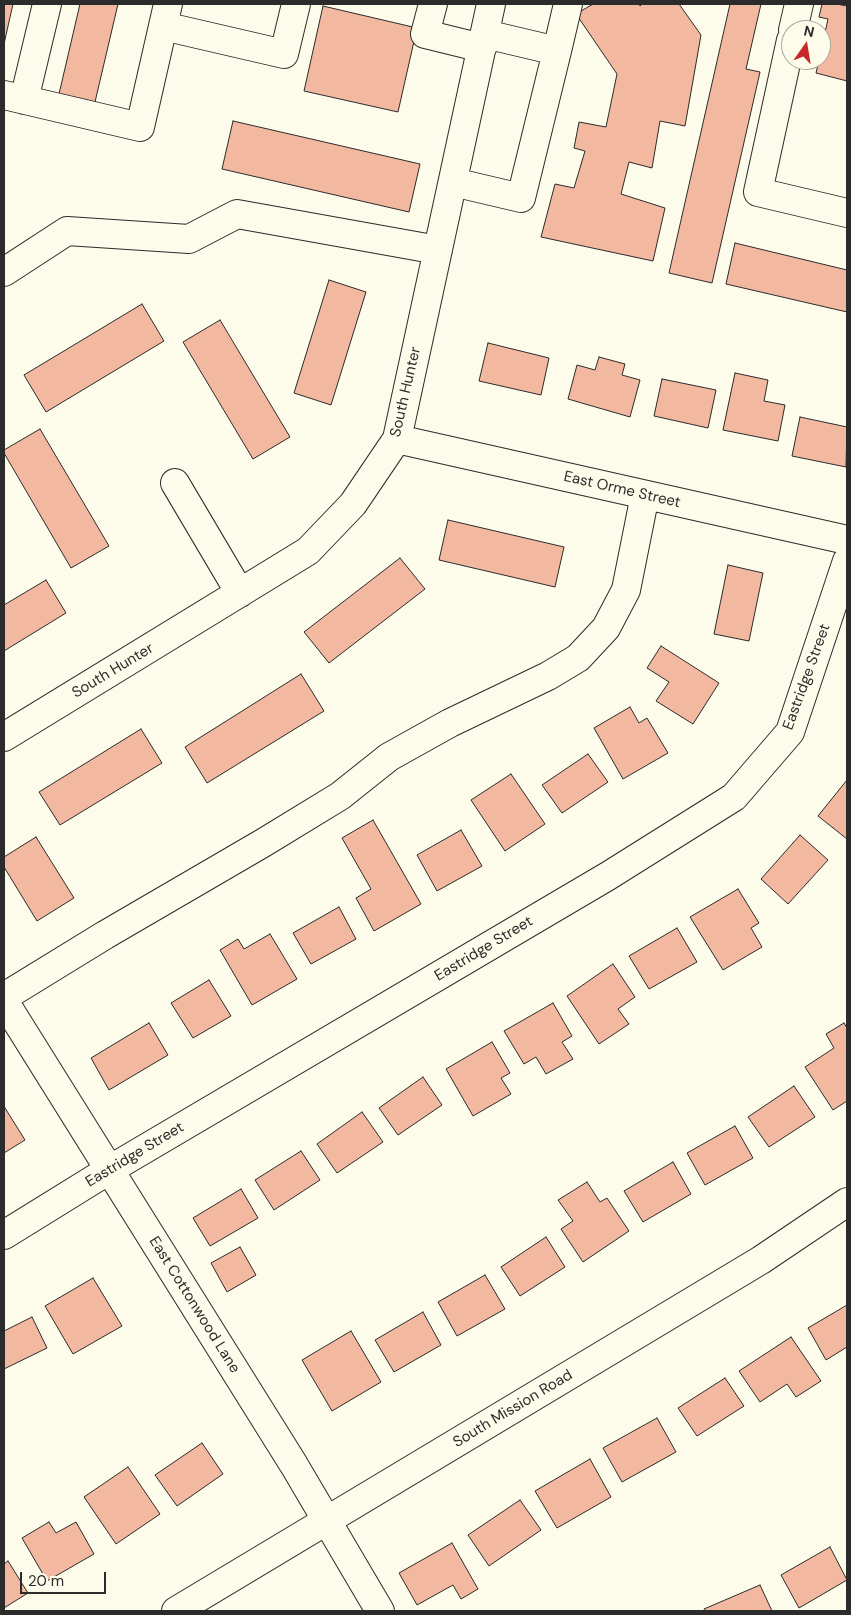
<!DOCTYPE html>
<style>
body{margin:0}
#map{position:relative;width:851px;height:1615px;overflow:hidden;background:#fdfbea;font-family:"DM Sans",sans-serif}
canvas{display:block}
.frame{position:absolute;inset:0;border:5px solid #2b2b2b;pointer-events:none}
.north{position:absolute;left:781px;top:20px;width:50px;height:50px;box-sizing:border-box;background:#fdfbea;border:1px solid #a9a89e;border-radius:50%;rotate:13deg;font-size:14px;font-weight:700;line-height:20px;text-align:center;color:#2b2b2b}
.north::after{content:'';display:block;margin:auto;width:18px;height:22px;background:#c62828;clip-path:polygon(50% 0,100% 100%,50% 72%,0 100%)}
.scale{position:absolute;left:20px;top:1572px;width:86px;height:22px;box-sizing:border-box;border:2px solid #2b2b2b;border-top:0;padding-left:6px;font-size:15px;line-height:18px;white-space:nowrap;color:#2b2b2b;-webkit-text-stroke:4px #fdfbea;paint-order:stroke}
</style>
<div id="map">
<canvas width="851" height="1615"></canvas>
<div class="frame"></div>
<div class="north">N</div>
<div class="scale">20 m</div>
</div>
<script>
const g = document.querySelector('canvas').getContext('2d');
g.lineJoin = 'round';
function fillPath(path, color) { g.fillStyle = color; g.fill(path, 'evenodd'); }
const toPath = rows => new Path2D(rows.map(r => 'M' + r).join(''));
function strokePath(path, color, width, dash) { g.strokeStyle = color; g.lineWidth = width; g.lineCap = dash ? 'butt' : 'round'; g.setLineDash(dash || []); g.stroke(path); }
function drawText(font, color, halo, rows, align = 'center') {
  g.font = font + ' "DM Sans",sans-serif'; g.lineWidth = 4; g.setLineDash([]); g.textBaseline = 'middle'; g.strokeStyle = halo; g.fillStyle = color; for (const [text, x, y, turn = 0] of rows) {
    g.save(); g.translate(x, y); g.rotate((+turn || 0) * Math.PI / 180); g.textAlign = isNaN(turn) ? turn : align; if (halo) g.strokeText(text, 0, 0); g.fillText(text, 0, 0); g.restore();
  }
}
const building = toPath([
 [4,4,13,4,4,44,4,4],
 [80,4,118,4,95,102,59,94,80,4],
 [593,4,639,4,640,6,642,4,679,4,701,35,685,126,660,121,652,168,629,162,621,194,665,208,653,261,541,237,555,184,574,188,585,151,574,148,579,122,606,127,617,74,576,14,593,4],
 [730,4,761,4,746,69,760,72,712,283,669,273,730,4],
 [822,4,836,4,847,6,847,81,816,73,819,60,821,60,821,51,828,19,819,17,822,4],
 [323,6,417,28,398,112,304,91,323,6],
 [233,121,420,164,409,212,222,169,233,121],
 [735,243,847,270,847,312,726,284,735,243],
 [329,280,366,292,331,405,294,393,329,280],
 [142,304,164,341,46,412,24,375,142,304],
 [220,320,290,437,253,459,183,342,220,320],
 [488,343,549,358,541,395,479,381,488,343],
 [599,357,625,364,622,375,640,380,630,417,568,399,577,365,595,370,599,357],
 [735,373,768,380,764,401,785,405,778,441,723,430,735,373],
 [662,379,716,390,708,428,654,416,662,379],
 [800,417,847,427,846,467,792,456,800,417],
 [40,429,109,546,71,568,4,453,4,450,40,429],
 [448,520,564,547,555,587,439,560,448,520],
 [400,558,425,589,329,663,304,632,400,558],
 [728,565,763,573,749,641,714,634,728,565],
 [46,580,66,613,4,651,4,605,46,580],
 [661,646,719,683,693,724,656,701,669,682,647,668,661,646],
 [301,674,324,711,207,783,185,747,301,674],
 [630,707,639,723,647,718,668,753,623,779,594,728,630,707],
 [141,729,162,763,60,825,39,792,141,729],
 [588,754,608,782,562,813,542,785,588,754],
 [511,774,545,824,505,851,471,800,511,774],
 [847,780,847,839,818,816,847,780],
 [373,820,421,904,374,931,356,898,371,889,342,838,373,820],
 [461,830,482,866,437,891,417,855,461,830],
 [800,835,828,860,788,904,761,879,800,835],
 [36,837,74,898,37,921,4,867,4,857,36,837],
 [738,889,759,923,751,928,762,947,723,970,690,917,738,889],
 [339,907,356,939,311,964,293,933,339,907],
 [677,928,697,962,649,989,629,956,677,928],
 [270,934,297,979,252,1005,220,950,238,939,244,949,270,934],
 [613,964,635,997,618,1009,629,1024,599,1044,567,996,613,964],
 [209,980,231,1016,193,1038,171,1003,209,980],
 [553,1003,572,1036,562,1042,573,1059,546,1074,536,1057,524,1064,504,1031,553,1003],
 [149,1023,168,1055,109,1090,91,1058,149,1023],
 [844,1023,847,1028,847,1101,833,1110,805,1067,834,1048,826,1034,844,1023],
 [492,1042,510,1073,501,1078,511,1094,473,1116,446,1069,492,1042],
 [423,1077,442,1105,398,1135,379,1108,423,1077],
 [794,1086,815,1117,769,1147,748,1117,794,1086],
 [5,1108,25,1140,4,1153,4,1109,5,1108],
 [362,1112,383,1142,337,1173,317,1144,362,1112],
 [735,1126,753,1158,705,1185,687,1153,735,1126],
 [301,1151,320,1180,274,1210,255,1180,301,1151],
 [673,1162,691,1194,643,1222,624,1191,673,1162],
 [587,1182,600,1202,607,1198,629,1231,583,1262,561,1229,573,1221,558,1200,587,1182],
 [241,1189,258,1218,210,1246,193,1218,241,1189],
 [546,1237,565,1267,520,1296,501,1267,546,1237],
 [240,1247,256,1275,227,1292,211,1263,240,1247],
 [485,1275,505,1309,457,1336,438,1302,485,1275],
 [93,1278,122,1326,73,1354,45,1306,93,1278],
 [847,1305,847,1347,826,1360,808,1328,847,1305],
 [423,1312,441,1345,394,1372,375,1340,423,1312],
 [32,1317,47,1348,4,1369,4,1331,32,1317],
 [351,1331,381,1382,332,1411,302,1360,351,1331],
 [791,1337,821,1381,796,1397,787,1384,760,1402,739,1371,791,1337],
 [725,1378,744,1406,697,1436,678,1408,725,1378],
 [657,1418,676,1452,622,1482,603,1448,657,1418],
 [202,1443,223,1474,177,1506,155,1475,202,1443],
 [590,1459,611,1497,557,1528,535,1491,590,1459],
 [128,1467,160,1514,116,1544,84,1497,128,1467],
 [520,1500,541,1530,489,1566,468,1535,520,1500],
 [49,1522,56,1533,76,1522,94,1554,47,1581,22,1538,49,1522],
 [452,1543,478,1589,461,1599,453,1585,417,1605,399,1573,452,1543],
 [830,1547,847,1580,799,1608,781,1575,830,1547],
 [8,1561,28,1593,4,1608,4,1564,8,1561],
 [760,1585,772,1611,705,1611,704,1609,760,1585]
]);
fillPath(building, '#f2b8a0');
strokePath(building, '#2b2b2b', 1);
const minor = toPath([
 [433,4,425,34,482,48],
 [163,26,284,54,296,4],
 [793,30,799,4],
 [791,40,758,192,847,213],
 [557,51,568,4],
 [4,95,140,127,168,4],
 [24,100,47,4],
 [453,182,521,198,557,51,485,34],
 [4,272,67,231,189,239,237,214,438,250],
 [397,439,847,540],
 [175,483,240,593],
 [4,737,308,551,353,504,397,439,491,4],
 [4,997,105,935,263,843,340,796,389,757,450,723,548,676,578,658,606,628,626,590,645,495],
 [4,1001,294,1465,380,1611],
 [4,1235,109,1170,608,876,734,797,790,732,847,561],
 [176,1611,761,1260,847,1202]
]);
strokePath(minor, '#2b2b2b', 30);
strokePath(minor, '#fdfbea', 28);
drawText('15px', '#2b2b2b', '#fdfbea', [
 ["South Hunter",406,392,-77],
 ["East Orme Street",622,490,13],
 ["South Hunter",113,671,-31],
 ["Eastridge Street",807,677,-70],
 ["Eastridge Street",484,949,-31],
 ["Eastridge Street",135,1155,-31],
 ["East Cottonwood Lane",194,1305,58],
 ["South Mission Road",513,1409,-31]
]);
</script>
